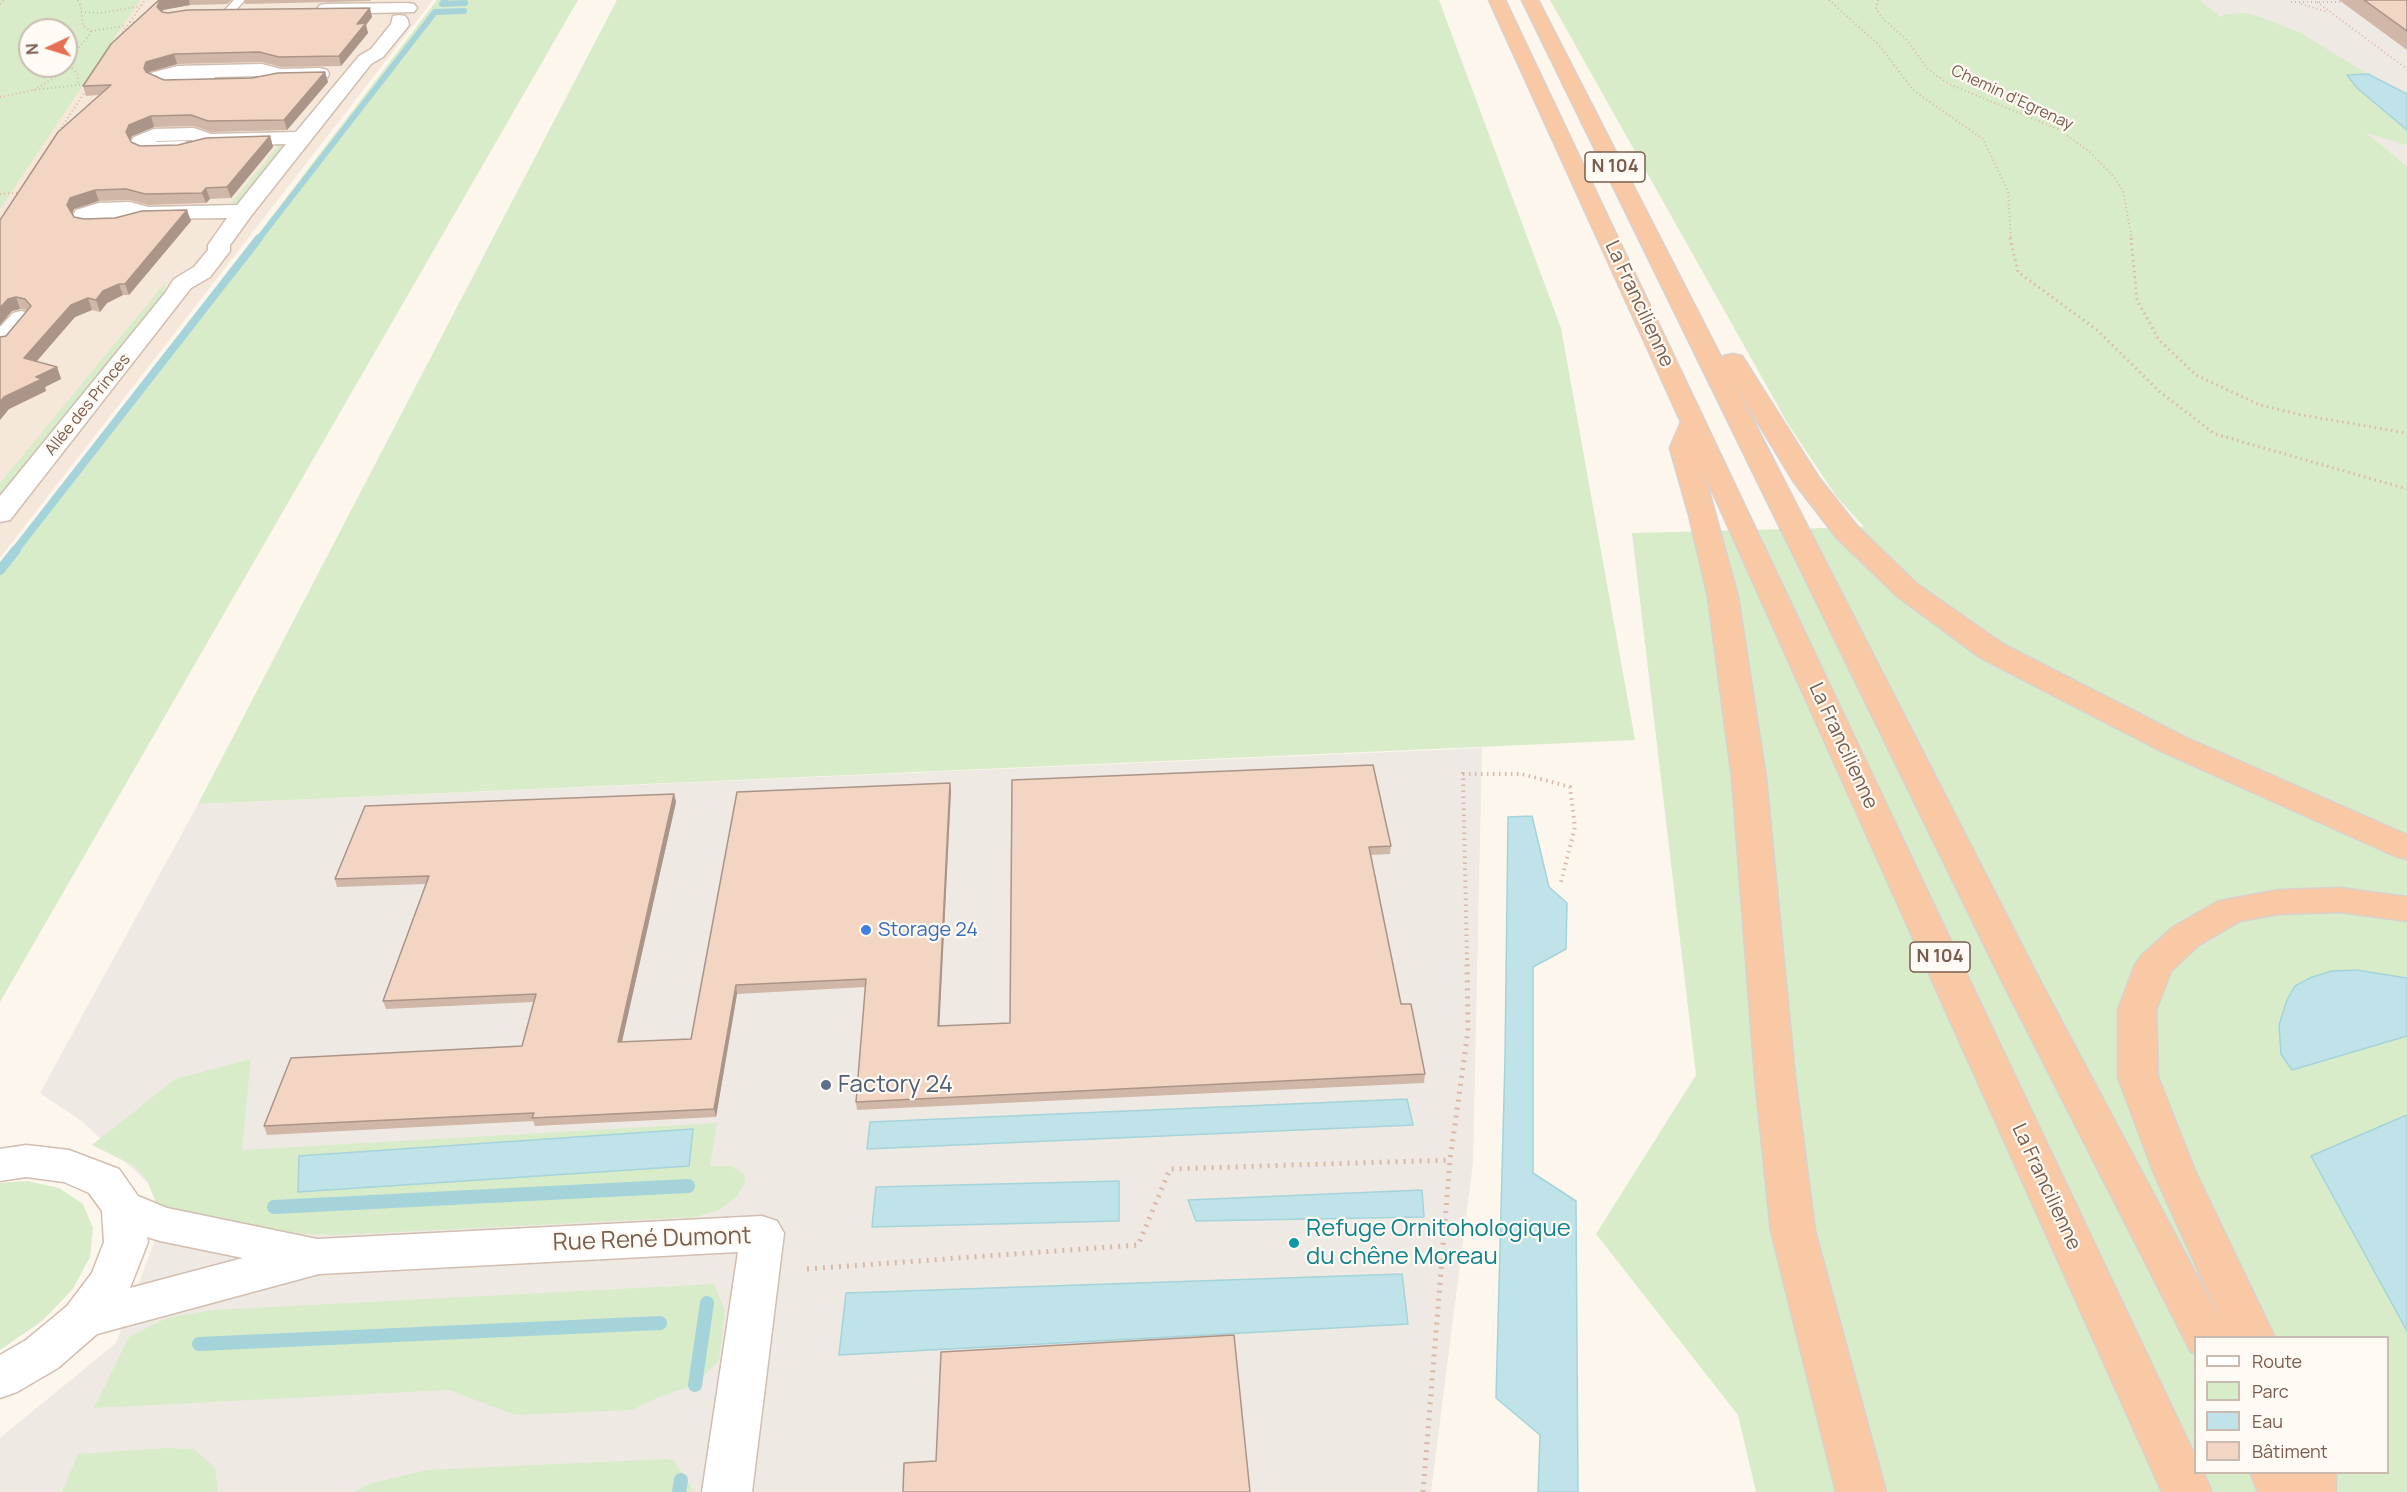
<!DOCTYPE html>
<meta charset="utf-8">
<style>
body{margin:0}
#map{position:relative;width:2407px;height:1492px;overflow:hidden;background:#fdf6ec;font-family:Manrope,sans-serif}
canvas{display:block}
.legend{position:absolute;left:2194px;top:1336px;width:195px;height:138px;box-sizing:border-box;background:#fffaf3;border:2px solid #cabbb1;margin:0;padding:8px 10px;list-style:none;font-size:18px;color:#7a5c4d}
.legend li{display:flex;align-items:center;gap:12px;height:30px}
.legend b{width:30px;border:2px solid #cabbb1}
.north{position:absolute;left:18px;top:18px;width:60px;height:60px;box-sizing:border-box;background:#fffaf3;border:2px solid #cabbb1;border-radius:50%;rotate:266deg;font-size:16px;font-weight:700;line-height:24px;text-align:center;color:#7a5c4d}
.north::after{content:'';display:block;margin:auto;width:21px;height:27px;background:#e76f51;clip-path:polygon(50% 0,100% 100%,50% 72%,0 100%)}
</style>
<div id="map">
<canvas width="2407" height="1492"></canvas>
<ul class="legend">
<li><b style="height:8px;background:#fff"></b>Route</li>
<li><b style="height:16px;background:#d8ecc9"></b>Parc</li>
<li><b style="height:16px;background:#bfe3e8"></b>Eau</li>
<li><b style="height:16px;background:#f3d5c3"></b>Bâtiment</li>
</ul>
<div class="north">N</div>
</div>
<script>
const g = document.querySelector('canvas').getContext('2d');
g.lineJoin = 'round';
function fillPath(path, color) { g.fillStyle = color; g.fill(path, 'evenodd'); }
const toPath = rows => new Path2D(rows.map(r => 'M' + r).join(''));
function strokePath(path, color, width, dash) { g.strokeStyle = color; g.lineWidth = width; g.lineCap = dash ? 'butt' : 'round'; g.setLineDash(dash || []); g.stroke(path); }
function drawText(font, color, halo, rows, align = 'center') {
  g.font = font + ' Manrope,sans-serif'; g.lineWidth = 4.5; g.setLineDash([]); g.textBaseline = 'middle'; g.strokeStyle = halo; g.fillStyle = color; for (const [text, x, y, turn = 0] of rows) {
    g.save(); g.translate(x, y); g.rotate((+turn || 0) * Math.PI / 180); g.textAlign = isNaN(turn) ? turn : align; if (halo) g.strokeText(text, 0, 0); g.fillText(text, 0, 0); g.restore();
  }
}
fillPath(toPath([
 [0,0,433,0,0,558],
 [30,30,66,30,66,66,30,66]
]), '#f5e8da');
fillPath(toPath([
 [2200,0,2407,0,2407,166],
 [1482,748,1473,1163,1431,1492,0,1492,0,1438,116,1343,169,1203,83,1122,40,1093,198,804]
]), '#efe9e4');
fillPath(toPath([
 [0,0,140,0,0,209],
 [30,30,66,30,66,66,30,66],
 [437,0,578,0,0,1002,0,572],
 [617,0,1439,0,1561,328,1635,740,198,804],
 [1550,0,2200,0,2221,17,2226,14,2245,13,2258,16,2299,32,2368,74,2348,75,2357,88,2407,130,2407,145,2366,133,2407,166,2407,978,2356,970,2292,1070,2407,1036,2407,1115,2311,1156,2407,1331,2407,1492,1756,1492,1738,1415,1596,1234,1696,1075,1632,533,1864,527,1836,496,1788,424],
 [2196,1338,2388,1338,2388,1472,2196,1472],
 [281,143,286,145,241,202,228,207],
 [165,283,164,297,0,498,0,483],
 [251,1059,242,1150,717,1123,710,1166,732,1166,744,1174,745,1183,737,1196,719,1210,695,1217,337,1235,292,1234,166,1215,156,1203,147,1180,134,1166,92,1145,175,1079],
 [27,1181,59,1188,83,1204,93,1228,90,1257,73,1289,42,1321,0,1350,0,1183],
 [714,1284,725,1311,719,1360,695,1385,659,1397,632,1410,515,1415,449,1390,94,1408,129,1337,167,1318,214,1310],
 [166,1448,194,1449,215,1468,218,1492,62,1492,78,1454],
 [667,1459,674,1461,694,1492,354,1492,372,1483,427,1470]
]), '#d8ecc9');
const water = toPath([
 [2368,74,2407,94,2407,130,2357,88,2347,75,2368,74],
 [1532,816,1549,887,1567,903,1566,949,1533,967,1533,1173,1576,1201,1578,1492,1538,1492,1540,1435,1496,1398,1505,1059,1508,817,1532,816],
 [2356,970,2407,978,2407,1036,2292,1070,2281,1054,2279,1025,2287,1000,2295,986,2312,977,2332,971,2356,970],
 [1407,1099,1413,1125,867,1149,870,1122,1407,1099],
 [2407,1115,2407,1331,2311,1156,2407,1115],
 [693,1129,689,1166,298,1192,299,1156,693,1129],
 [1119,1181,1119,1221,872,1227,876,1187,1119,1181],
 [1422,1190,1424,1217,1196,1221,1188,1200,1422,1190],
 [1402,1274,1408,1324,839,1355,846,1293,1402,1274]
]);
fillPath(water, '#bfe3e8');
strokePath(water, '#a5d3da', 1.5);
strokePath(toPath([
 [445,0,442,4,465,3],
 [258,240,435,12,464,11]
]), '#a5d3da', 6);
strokePath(toPath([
 [14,552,259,238]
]), '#a5d3da', 8);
strokePath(toPath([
 [0,570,16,550]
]), '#a5d3da', 10);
strokePath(toPath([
 [274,1207,688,1186],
 [199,1344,660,1323],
 [695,1385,707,1303],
 [679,1492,681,1480]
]), '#a5d3da', 14);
const service = toPath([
 [234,0,245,0,233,13,225,13,224,11,234,0]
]);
const minor = toPath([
 [408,3,414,4,417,8,414,12,326,14,320,13,317,9,320,5,326,4,408,3],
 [399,15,405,16,408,20,409,25,406,29,383,57,371,64,251,216,230,245,230,251,210,277,191,288,10,520,0,522,0,496,165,293,174,279,194,267,208,250,208,245,227,218,139,219,137,223,129,224,88,228,80,227,77,222,73,215,76,210,99,203,130,202,148,207,237,205,286,144,209,146,191,140,157,141,156,142,184,141,191,143,194,147,191,151,184,153,143,154,136,152,133,148,131,141,134,137,154,129,194,128,211,134,296,132,359,56,371,49,391,24,393,16,399,15],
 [262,64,281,69,320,68,327,70,329,74,327,78,320,80,280,81,261,76,214,77,218,81,216,85,209,87,167,88,151,81,149,77,151,73,177,66,262,64],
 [21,311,29,313,33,318,9,346,0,348,0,327,13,313,21,311],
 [26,1145,69,1150,119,1169,138,1196,167,1208,317,1239,762,1216,777,1221,784,1233,752,1492,702,1492,738,1252,319,1274,97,1334,58,1368,17,1392,0,1398,0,1355,26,1340,67,1306,92,1273,104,1242,102,1211,89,1193,64,1182,26,1177,0,1181,0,1149,26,1145],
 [147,1237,160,1241,243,1258,130,1288,148,1242,147,1237]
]);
const trunk = toPath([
 [1489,0,1505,0,2196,1458,2196,1472,2203,1472,2212,1492,2162,1492,1704,473,1738,597,1766,778,1795,1077,1815,1231,1886,1492,1836,1492,1771,1231,1755,1077,1732,778,1708,597,1689,515,1670,448,1681,422,1489,0],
 [1522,0,1538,0,1722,359,1724,356,1733,354,1742,356,1819,478,1857,526,1917,584,2003,644,2187,738,2407,835,2407,859,2395,856,2163,752,1981,658,1897,596,1837,538,1794,482,1735,385,2037,975,2221,1321,2153,1171,2118,1077,2118,1010,2135,965,2141,956,2173,927,2217,902,2230,899,2279,890,2340,888,2407,897,2407,921,2340,912,2279,914,2240,921,2199,945,2171,971,2156,1010,2158,1077,2195,1171,2275,1338,2196,1338,2196,1353,2191,1352,1999,975,1522,0],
 [2250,1472,2336,1472,2336,1492,2258,1492,2250,1472]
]);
strokePath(service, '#d1beb0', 3);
strokePath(minor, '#d1beb0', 3);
strokePath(trunk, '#dad1cd', 3);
strokePath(toPath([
 [1829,0,1879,45,1913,90,1983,139,2008,191,2011,240],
 [1878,0,1876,9,1884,20,1906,39,1927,68,1937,76,1949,84,2058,129,2090,152,2114,177,2123,191,2132,240],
 [2291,2,2345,2],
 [2317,2,2407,69],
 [0,4,4,0],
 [2301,4,2328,12],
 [81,12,100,13,141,6],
 [130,22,145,0],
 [91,31,125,26],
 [118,39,130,22,138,22],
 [68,68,72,68,78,75,78,85],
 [34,90,62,73,72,63,75,52,89,36,91,31,83,26,80,3,77,0],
 [0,97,34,90,87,84],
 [28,178,87,89],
 [0,194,18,193]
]), '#d9b8a5', 2, [1, 3]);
strokePath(toPath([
 [2010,238,2018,272,2097,330,2160,392,2215,434,2407,489],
 [2131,238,2137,300,2159,340,2196,375,2260,405,2302,415,2407,433]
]), '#d9b8a5', 3, [1.5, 4]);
strokePath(toPath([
 [1467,960,1463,774,1522,774,1570,787,1575,827,1560,886]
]), '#d9b8a5', 4, [1.5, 4.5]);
strokePath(toPath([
 [807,1269,1138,1245,1170,1169,1450,1160],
 [1423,1492,1450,1160,1468,1031,1467,958]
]), '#d9b8a5', 5, [2, 6]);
fillPath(service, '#fff');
fillPath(minor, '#fff');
fillPath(trunk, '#f9c8a4');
fillPath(toPath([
 [159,0,232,0,227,4,190,5,163,10,162,12,168,13,372,17,366,25,368,33,341,66,281,67,262,62,177,64,149,72,149,73,164,80,252,78,325,72,328,82,287,130,211,132,194,126,154,127,132,136,130,141,131,142,140,146,178,145,270,136,273,147,231,198,210,199,206,203,148,205,130,200,99,201,74,209,72,214,74,217,84,219,191,221,129,295,123,295,107,303,100,312,92,310,75,317,36,362,57,367,61,379,45,387,46,391,9,409,0,420,0,337,6,336,27,310,20,309,12,311,0,325,0,220,99,95,86,96,83,86],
 [244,0,371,0,370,1,245,4],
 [2339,0,2407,0,2407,50],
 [1012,780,1391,846,1390,854,1371,855,1401,1004,1425,1074,1424,1083,857,1110,856,1102,865,987,737,994,716,1117,535,1126,533,1121,267,1135,264,1126,522,1046,534,1002,386,1009,383,1001,426,884,337,887,335,879,674,794,676,802,622,1042,691,1039,737,792,950,783,951,791,939,1026,1010,1023]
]), '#d1b7a8');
fillPath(toPath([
 [160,0,189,0,190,5,163,10,160,16,157,7],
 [370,8,372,17,366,25,368,33,341,66,339,56,357,24],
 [174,54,177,64,149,72,147,78,144,68,146,62],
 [325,72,328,82,287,130,284,120],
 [151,116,154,127,132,136,129,142,126,132,129,125],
 [270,136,273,147,231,198,227,187],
 [206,188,210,199,206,203,202,193],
 [95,190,99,201,74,209,71,216,67,205,70,198],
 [187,210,191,221,129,295,125,284],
 [119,284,123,295,107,303,100,312,96,300,103,291],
 [16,297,20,309,12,311,0,325,0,308,8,299],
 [88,298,92,310,75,317,29,370,24,358,71,305],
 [57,367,61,379,45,387,46,391,9,409,0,420,0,402,4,397,36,377],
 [950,783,951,791,939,1034,938,1026],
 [674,794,676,802,620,1050,618,1042],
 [736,985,737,994,716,1117,714,1109]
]), '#aa9588');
const building = toPath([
 [159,0,163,0,160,0,157,7,162,12,168,13,187,10,370,8,357,24,366,23,339,56,279,57,259,52,174,54,146,62,144,68,146,72,164,80,252,78,278,73,325,72,284,120,208,121,191,115,151,116,129,125,126,132,131,142,140,146,178,145,206,138,270,136,227,187,206,188,202,193,145,194,126,189,95,190,70,198,67,205,74,217,84,219,115,218,142,211,187,210,125,284,119,284,103,291,96,300,88,298,71,305,24,358,57,367,36,377,42,379,4,397,0,402,0,337,6,336,31,306,25,299,16,297,8,299,0,308,0,220,58,132,111,85,83,86,111,44,159,0],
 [2364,0,2407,0,2407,31,2364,0],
 [1373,765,1391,846,1369,847,1401,1004,1411,1004,1425,1074,856,1102,866,979,736,985,714,1109,532,1118,534,1113,264,1126,291,1058,522,1046,536,994,383,1001,429,876,335,879,365,806,674,794,618,1042,691,1039,737,792,950,783,938,1026,1010,1023,1012,780,1373,765],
 [1234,1335,1250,1492,903,1492,904,1463,936,1461,941,1352,1234,1335]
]);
fillPath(building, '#f3d5c3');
strokePath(building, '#aa9588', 1.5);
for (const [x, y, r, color] of [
 [866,930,6,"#3f7fe0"],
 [826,1085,6,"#5c6f8a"],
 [1294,1243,6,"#0f9aa8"]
]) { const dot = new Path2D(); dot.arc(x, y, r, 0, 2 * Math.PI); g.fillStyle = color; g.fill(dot); strokePath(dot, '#fffaf3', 2); }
drawText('16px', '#7a5c4d', '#fffaf3', [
 ["Chemin d'Egrenay",2012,98,25],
 ["Allée des Princes",88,405,-51]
]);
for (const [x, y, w] of [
 [1615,167,60],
 [1940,957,60]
]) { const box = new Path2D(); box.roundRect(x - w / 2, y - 15, w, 30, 4.5); g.fillStyle = '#fffaf3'; g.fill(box); strokePath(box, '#7a5c4d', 1.5); }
drawText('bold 18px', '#7a5c4d', null, [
 ["N 104",1615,167],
 ["N 104",1940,957]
]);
drawText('20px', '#7a5c4d', '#fffaf3', [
 ["La Francilienne",1639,304,65],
 ["La Francilienne",1843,746,65],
 ["La Francilienne",2046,1187,65]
]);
drawText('20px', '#366cbe', '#fffaf3', [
 ["Storage 24",878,930]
], 'left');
drawText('24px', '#4e5e75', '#fffaf3', [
 ["Factory 24",838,1085]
], 'left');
drawText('24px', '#0d838f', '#fffaf3', [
 ["Refuge Ornitohologique",1306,1229],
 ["du chêne Moreau",1306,1257]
], 'left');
drawText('24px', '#7a5c4d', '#fffaf3', [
 ["Rue René Dumont",652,1240,-2]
]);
</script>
